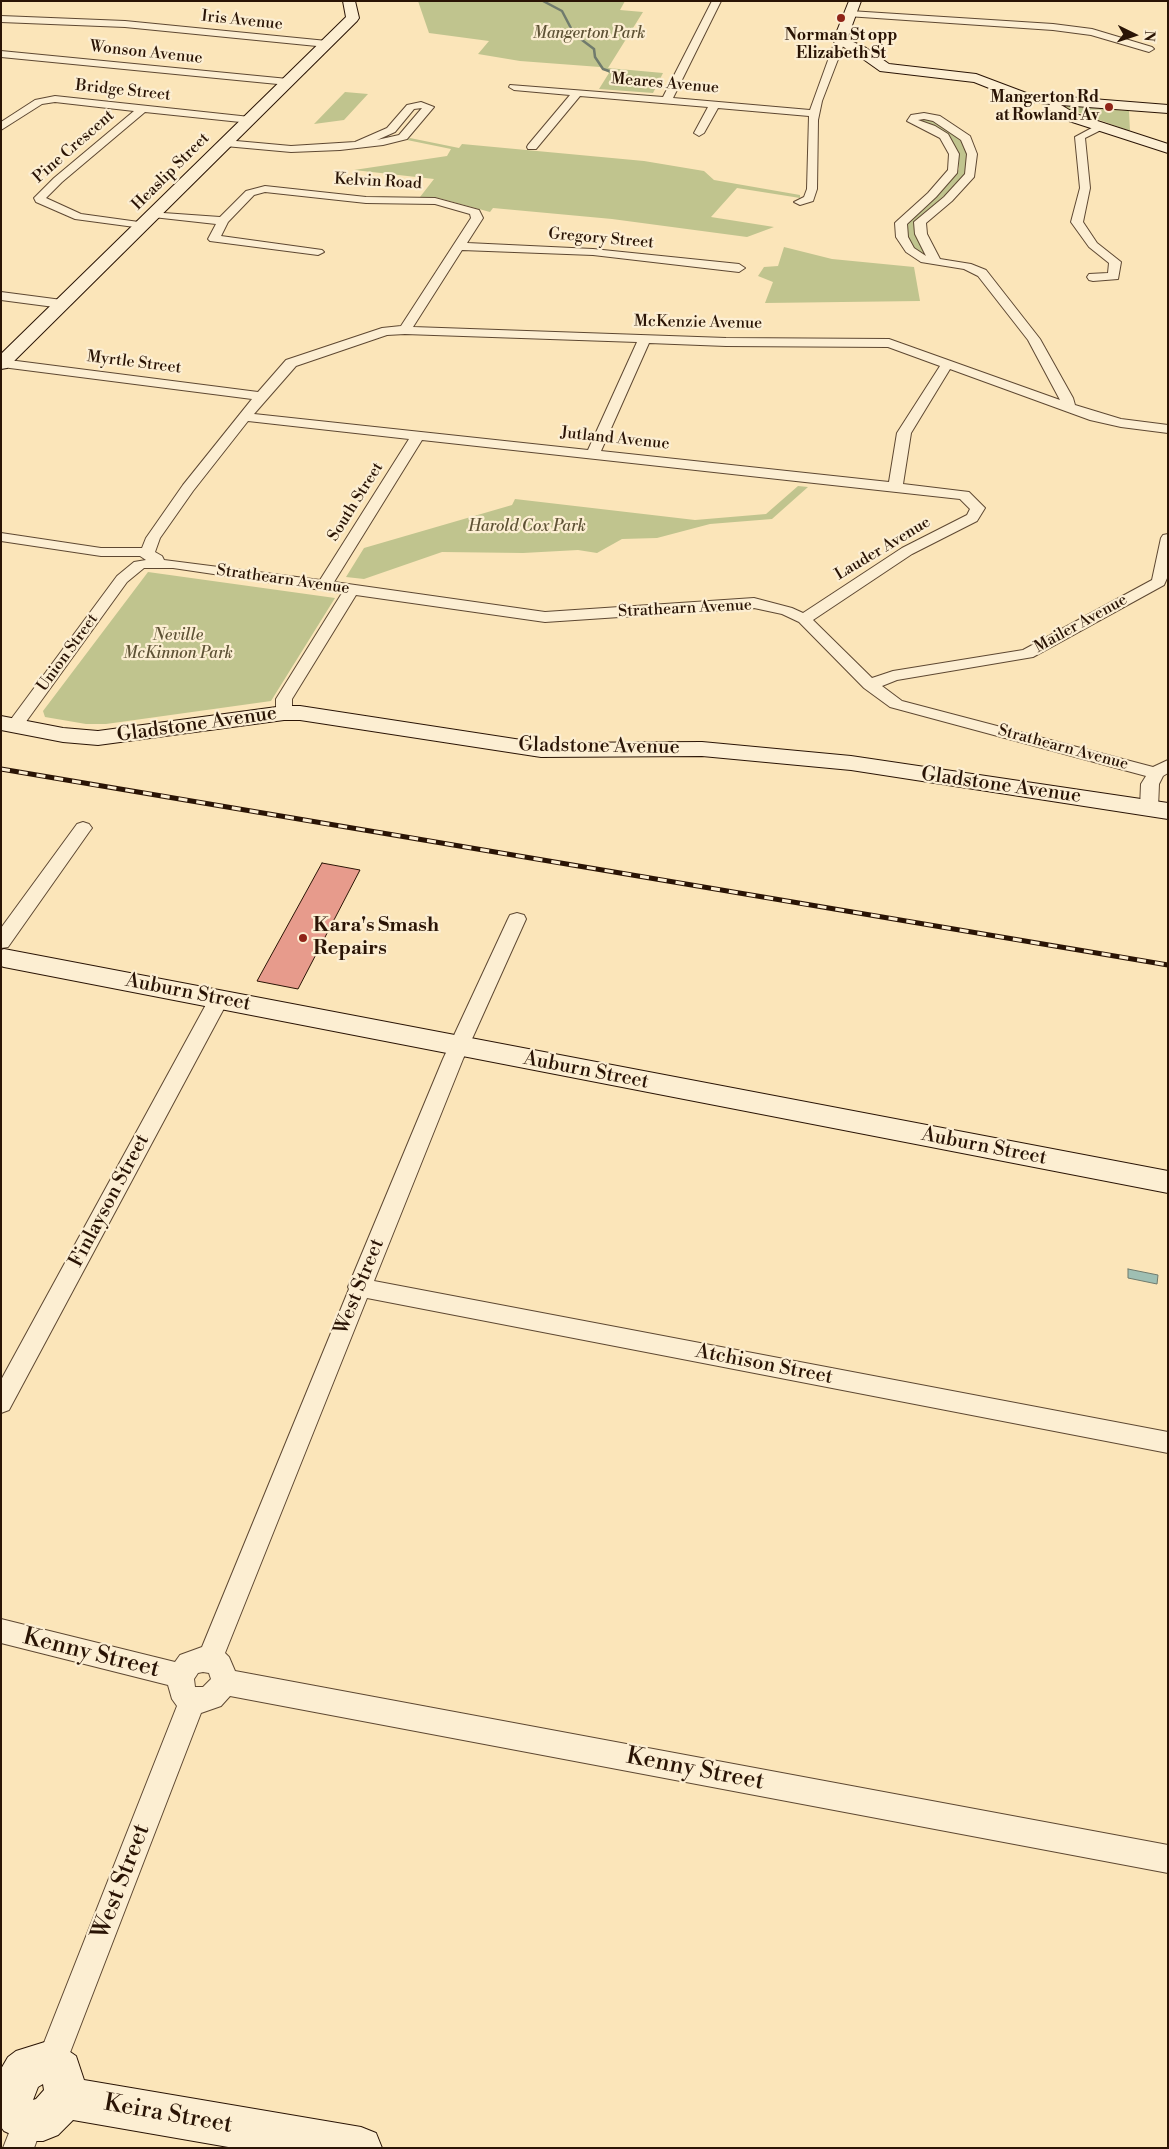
<!DOCTYPE html>
<style>
body{margin:0}
#map{position:relative;width:1169px;height:2149px;overflow:hidden;background:#fbe5b9;font-family:"Libre Bodoni",serif}
canvas{display:block}
.frame{position:absolute;inset:0;border:2px solid #2a1405;pointer-events:none}
.north{position:absolute;left:1109px;top:10px;width:50px;height:50px;-webkit-text-stroke:4px #fceed2;paint-order:stroke;rotate:94deg;font-size:14px;font-weight:700;line-height:20px;text-align:center;color:#2a1405}
.north::after{content:'';display:block;margin:auto;width:18px;height:22px;background:#2a1405;clip-path:polygon(50% 0,100% 100%,50% 72%,0 100%)}
</style>
<div id="map">
<canvas width="1169" height="2149"></canvas>
<div class="frame"></div>
<div class="north">N</div>
</div>
<script>
const g = document.querySelector('canvas').getContext('2d');
g.lineJoin = 'round';
function fillPath(path, color) { g.fillStyle = color; g.fill(path, 'evenodd'); }
const toPath = rows => new Path2D(rows.map(r => 'M' + r).join(''));
function strokePath(path, color, width, dash) { g.strokeStyle = color; g.lineWidth = width; g.lineCap = dash ? 'butt' : 'round'; g.setLineDash(dash || []); g.stroke(path); }
function drawText(font, color, halo, rows, align = 'center') {
  g.font = font + ' "Libre Bodoni",serif'; g.lineWidth = 4.5; g.setLineDash([]); g.textBaseline = 'middle'; g.strokeStyle = halo; g.fillStyle = color; for (const [text, x, y, turn = 0] of rows) {
    g.save(); g.translate(x, y); g.rotate((+turn || 0) * Math.PI / 180); g.textAlign = isNaN(turn) ? turn : align; if (halo) g.strokeText(text, 0, 0); g.fillText(text, 0, 0); g.restore();
  }
}
fillPath(toPath([
 [418,1,625,1,620,10,643,12,608,68,663,73,653,93,599,89,609,73,600,67,520,61,478,54,489,41,429,33],
 [345,92,368,94,344,120,314,124],
 [1067,106,1129,111,1130,131,1066,108],
 [925,118,933,119,958,137,967,147,968,162,966,176,916,221,927,254,919,253,911,247,905,236,905,225,954,177,959,169,958,155,919,120],
 [410,138,459,148,462,144,644,161,704,171,714,180,800,195,800,198,737,188,711,217,774,227,747,237,612,219,493,208,490,212,435,197,420,197,434,179,354,170,447,156,451,149,407,140],
 [784,247,832,259,914,267,920,301,765,303,773,282,758,276,764,267,778,266],
 [798,486,808,487,772,519,710,524,657,538,622,539,597,553,578,550,523,553,442,552,364,579,346,577,364,548,512,505,515,499,695,520,766,514],
 [148,572,335,598,271,701,106,724,86,724,45,717,43,711]
]), '#c0c48e');
const water = toPath([
 [1128,1269,1158,1275,1157,1284,1128,1278,1128,1269]
]);
fillPath(water, '#9fbfb3');
strokePath(water, '#707b6d', 1);
strokePath(toPath([
 [543,1,562,11,574,34,594,49,595,57,603,69,615,73]
]), '#707b6d', 2.5);
const building = toPath([
 [322,863,360,870,298,989,257,981,322,863]
]);
fillPath(building, '#e79b8c');
strokePath(building, '#2a1405', 1);
const street = toPath([
 [712,1,721,1,673,98,810,110,835,41,840,38,845,41,822,101,818,120,817,189,813,201,800,205,794,202,804,197,807,189,809,116,718,108,704,133,699,136,694,133,708,107,580,96,536,149,528,149,527,147,528,145,570,95,514,90,509,87,510,85,663,97,712,1],
 [850,11,1053,24,1092,29,1152,47,1154,49,1149,52,1091,35,1053,30,847,16,847,12,850,11],
 [1,16,125,21,327,41,332,44,327,47,125,27,1,22,1,16],
 [1,51,288,79,293,82,288,85,1,57,1,51],
 [55,96,250,117,255,120,250,123,145,112,62,182,46,198,81,214,146,223,148,225,146,227,142,228,75,219,36,202,34,198,54,178,134,111,55,102,42,104,1,130,1,122,35,100,55,96],
 [421,102,434,107,407,139,383,145,340,150,291,152,225,146,220,143,225,140,291,146,355,142,387,128,407,105,421,102],
 [422,108,399,135,377,140,395,132,414,109,422,108],
 [924,113,940,116,970,136,977,154,974,177,952,201,926,223,927,234,940,259,971,264,986,270,1040,339,1073,398,1075,405,1121,419,1168,425,1168,433,1121,427,1090,420,950,369,911,433,903,484,969,492,985,508,977,521,912,554,813,620,872,678,893,671,1023,650,1152,580,1161,538,1163,535,1168,534,1168,576,1164,585,1033,657,897,680,882,686,902,701,1153,767,1168,760,1168,773,1163,776,1159,784,1158,808,1155,812,1149,814,1143,812,1140,808,1141,784,1146,776,890,707,864,688,799,622,782,614,754,608,545,622,356,595,292,699,292,713,290,717,284,718,278,717,276,713,276,699,342,593,173,568,144,568,127,582,20,730,14,731,8,730,6,726,117,576,134,562,146,560,140,556,101,556,1,541,1,533,101,548,142,548,146,538,183,485,252,399,2,367,1,359,258,392,286,360,382,328,401,326,471,218,470,214,435,204,366,203,265,192,254,195,228,222,221,236,322,250,324,252,318,255,210,241,208,239,216,224,153,217,147,214,149,212,220,217,246,191,265,186,366,197,435,198,479,210,483,218,467,243,593,249,739,264,745,268,739,272,593,255,462,250,413,327,726,338,889,339,1060,400,1028,340,978,276,964,269,921,262,906,252,896,237,895,223,897,221,928,193,948,170,949,154,940,138,907,121,911,115,924,113],
 [924,119,933,121,961,140,967,154,965,174,944,197,914,222,915,234,926,256,914,248,908,237,907,224,936,197,957,173,959,154,948,134,935,126,918,120,924,119],
 [405,334,637,342,588,450,254,414,296,366,387,335,405,334],
 [649,343,726,346,888,347,940,366,897,433,889,482,601,451,649,343],
 [248,421,409,439,320,580,164,560,162,556,155,552,160,538,193,491,248,421],
 [422,440,960,499,970,509,967,515,902,548,803,613,792,608,754,598,545,612,334,582,422,440],
 [1101,123,1105,124,1106,126,1105,128,1085,138,1090,188,1083,222,1097,243,1121,262,1118,279,1093,281,1089,280,1087,277,1089,274,1108,273,1109,263,1089,247,1071,222,1080,188,1075,137,1101,123],
 [1,292,62,300,68,304,62,308,1,300,1,292],
 [83,822,89,824,92,828,89,832,8,947,1,948,1,928,77,824,83,822],
 [517,913,524,915,526,919,463,1059,374,1281,1168,1432,1168,1453,367,1298,225,1653,229,1657,235,1671,1168,1845,1168,1873,230,1696,221,1706,201,1713,66,2063,62,2074,51,2078,40,2074,36,2063,177,1706,172,1699,168,1685,1,1643,1,1619,175,1662,180,1655,202,1647,349,1289,348,1287,443,1059,508,919,510,915,517,913],
 [203,1672,209,1673,211,1679,203,1687,195,1687,194,1679,198,1673,203,1672],
 [219,992,226,994,229,999,9,1410,1,1413,1,1380,209,999,212,994,219,992],
 [29,2106,40,2110,44,2121,34,2148,3,2148,18,2110,29,2106]
]);
const secondary = toPath([
 [343,1,355,1,359,18,357,21,7,368,1,369,1,354,346,17,343,1],
 [849,1,861,1,847,39,866,48,889,64,976,74,1029,94,1168,105,1168,113,1061,105,1076,114,1168,144,1168,153,1066,120,1055,115,1050,110,1048,107,1050,104,1022,101,974,82,880,71,856,54,833,41,849,1],
 [284,706,300,706,541,743,702,742,851,756,1168,803,1168,819,851,770,702,756,541,757,300,720,284,720,98,745,63,742,1,730,1,716,63,728,98,731,284,706],
 [4,949,1168,1171,1168,1193,4,967,1,966,1,950,4,949],
 [48,2041,63,2047,76,2056,84,2080,361,2127,376,2133,382,2148,234,2148,73,2120,58,2135,43,2141,26,2141,4,2131,1,2127,1,2069,8,2057,16,2051,48,2041],
 [43,2084,44,2090,36,2099,33,2100,38,2087,43,2084]
]);
strokePath(street, '#5e4832', 2);
strokePath(secondary, '#2a1405', 2);
fillPath(street, '#fceed2');
fillPath(secondary, '#fceed2');
const rail = toPath([
 [1,769,1168,965]
]);
strokePath(rail, '#2a1405', 5);
strokePath(rail, '#fceed2', 3, [9]);
for (const [x, y, r, color] of [
 [841,18,5,"#8f2418"],
 [1109,107,5,"#8f2418"],
 [303,938,5,"#8f2418"]
]) { const dot = new Path2D(); dot.arc(x, y, r, 0, 2 * Math.PI); g.fillStyle = color; g.fill(dot); strokePath(dot, '#fceed2', 2); }
drawText('16px', '#2a1405', '#fceed2', [
 ["Iris Avenue",242,21,6],
 ["Wonson Avenue",146,53,6],
 ["Meares Avenue",665,84,5],
 ["Bridge Street",123,91,6],
 ["Pine Crescent",74,147,-41],
 ["Heaslip Street",171,172,-45],
 ["Kelvin Road",378,182,3],
 ["Gregory Street",601,239,5],
 ["McKenzie Avenue",698,323,1],
 ["Myrtle Street",134,363,7],
 ["Jutland Avenue",615,439,6],
 ["South Street",356,502,-58],
 ["Lauder Avenue",883,549,-31],
 ["Strathearn Avenue",283,580,8],
 ["Strathearn Avenue",685,609,-3],
 ["Mailer Avenue",1081,624,-29],
 ["Union Street",68,653,-54],
 ["Strathearn Avenue",1063,748,15]
]);
drawText('italic 16px', '#5e5235', '#fceed2', [
 ["Mangerton Park",589,34],
 ["Harold Cox Park",527,527],
 ["Neville",178,636],
 ["McKinnon Park",178,654]
]);
drawText('bold 16px', '#2a1405', '#fceed2', [
 ["Norman St opp",841,36],
 ["Elizabeth St",841,54],
 ["Mangerton Rd",1099,98,"right"],
 ["at Rowland Av",1099,116,"right"]
]);
drawText('20px', '#2a1405', '#fceed2', [
 ["Gladstone Avenue",197,725,-8],
 ["Gladstone Avenue",599,747,1],
 ["Gladstone Avenue",1001,786,8],
 ["Auburn Street",188,993,11],
 ["Auburn Street",586,1071,11],
 ["Auburn Street",984,1147,11],
 ["Finlayson Street",110,1201,-62],
 ["West Street",360,1287,-68],
 ["Atchison Street",764,1365,11]
]);
drawText('bold 20px', '#2a1405', '#fceed2', [
 ["Kara's Smash",313,926],
 ["Repairs",313,949]
], 'left');
drawText('24px', '#2a1405', '#fceed2', [
 ["Kenny Street",91,1654,14],
 ["Kenny Street",695,1770,11],
 ["West Street",122,1882,-69],
 ["Keira Street",168,2115,10]
]);
</script>
